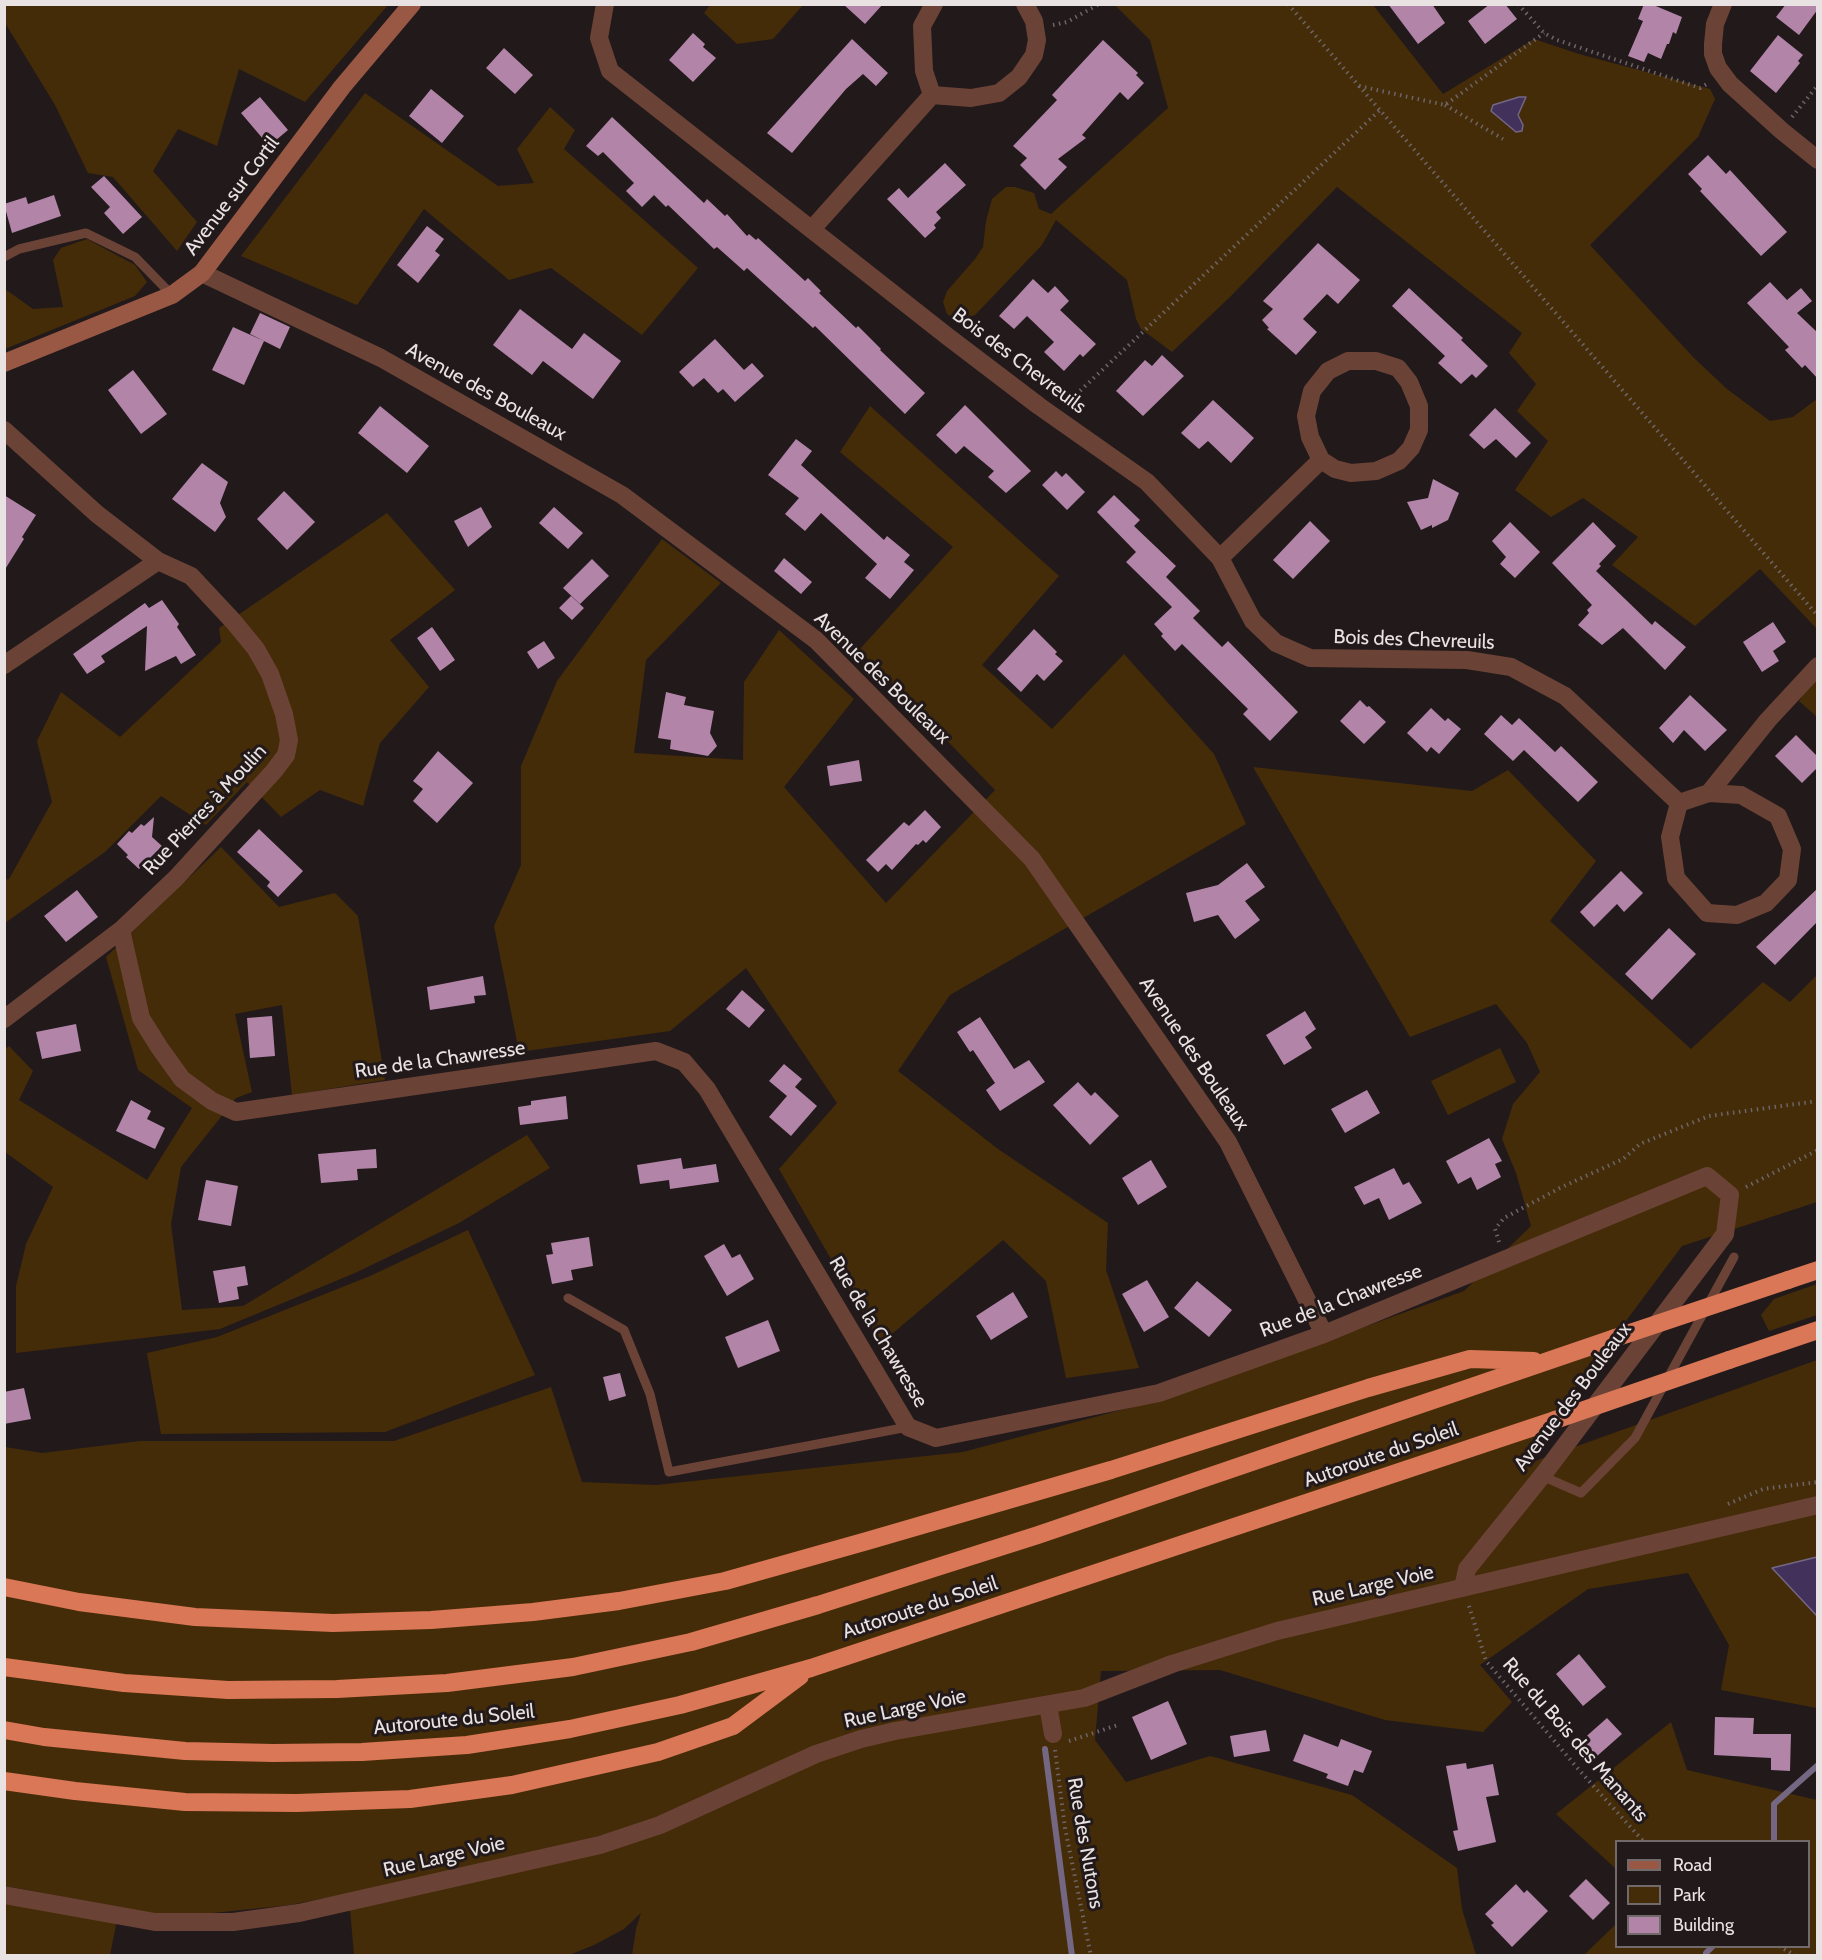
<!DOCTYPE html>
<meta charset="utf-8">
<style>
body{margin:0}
#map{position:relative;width:1822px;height:1960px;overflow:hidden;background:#22191b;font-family:Cabin,sans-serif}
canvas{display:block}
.frame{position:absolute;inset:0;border:6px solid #e9e2e3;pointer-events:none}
.legend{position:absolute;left:1615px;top:1840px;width:195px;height:108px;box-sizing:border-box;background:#22191b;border:2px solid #72696b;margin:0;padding:8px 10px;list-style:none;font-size:18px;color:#e9e2e3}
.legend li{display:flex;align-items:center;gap:12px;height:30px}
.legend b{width:30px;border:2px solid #72696b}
</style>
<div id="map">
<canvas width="1822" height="1960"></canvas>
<div class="frame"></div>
<ul class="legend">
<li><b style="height:8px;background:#985844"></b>Road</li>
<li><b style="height:16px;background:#452c08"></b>Park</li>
<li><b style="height:16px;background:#b184a8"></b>Building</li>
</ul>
</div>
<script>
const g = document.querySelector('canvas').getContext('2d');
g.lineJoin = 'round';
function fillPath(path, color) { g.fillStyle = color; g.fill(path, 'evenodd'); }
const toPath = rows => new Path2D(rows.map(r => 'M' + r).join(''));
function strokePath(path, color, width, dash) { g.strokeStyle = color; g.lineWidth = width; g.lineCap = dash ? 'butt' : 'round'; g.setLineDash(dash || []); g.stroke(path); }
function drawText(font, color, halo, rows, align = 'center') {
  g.font = font + ' Cabin,sans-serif'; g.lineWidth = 6; g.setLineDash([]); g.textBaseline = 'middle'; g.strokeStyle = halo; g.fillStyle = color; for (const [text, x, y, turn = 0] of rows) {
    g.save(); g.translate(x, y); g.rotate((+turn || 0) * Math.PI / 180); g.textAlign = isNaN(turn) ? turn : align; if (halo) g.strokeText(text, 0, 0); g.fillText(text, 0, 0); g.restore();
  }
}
fillPath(toPath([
 [5,4,388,4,388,5,305,102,239,69,217,146,178,129,153,171,197,222,177,251,113,177,88,173,55,105,5,23],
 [710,5,710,4,803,5,773,39,737,44,704,13],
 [1115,5,1373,5,1443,94,1534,39,1579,54,1710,89,1715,99,1698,137,1590,245,1693,357,1727,389,1770,421,1793,417,1817,399,1817,629,1760,569,1695,626,1612,565,1638,537,1583,498,1551,517,1515,490,1548,441,1517,411,1536,384,1509,353,1522,333,1337,187,1230,297,1172,352,1141,329,1136,319,1127,280,1056,220,1042,245,975,315,958,321,947,314,943,302,947,291,975,259,983,247,986,221,992,199,1006,187,1015,187,1034,193,1039,209,1051,214,1168,108,1150,40],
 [365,93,498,186,534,183,517,149,550,107,575,130,564,149,698,268,642,335,551,268,509,280,424,209,357,305,241,256],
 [87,239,135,265,147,282,135,296,5,349,5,289,33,309,63,307,53,260,61,248],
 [870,406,1059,576,982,665,1052,729,1124,654,1214,754,1246,824,950,995,898,1071,998,1149,1108,1223,1106,1270,1139,1368,1066,1378,1046,1281,1003,1240,880,1344,779,1169,837,1103,746,968,670,1031,519,1052,494,926,521,865,521,766,557,681,662,539,721,583,646,660,634,753,743,760,744,682,779,630,854,699,784,787,886,903,995,790,859,650,953,547,840,452],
 [387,513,455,590,390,640,429,687,380,743,363,806,320,790,281,817,247,782,206,825,161,796,105,852,5,923,5,880,9,879,52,802,37,741,61,692,120,737,221,642,219,628],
 [1817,673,1817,717,1799,701],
 [1253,767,1472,791,1508,770,1596,861,1550,921,1691,1049,1763,982,1790,1002,1817,975,1817,1202,1682,1246,1516,1468,1817,1360,1817,1708,1721,1690,1729,1645,1688,1573,1588,1589,1480,1665,1512,1702,1483,1732,1385,1720,1220,1670,1101,1671,1095,1740,1126,1782,1210,1756,1352,1795,1457,1868,1462,1909,1476,1955,632,1955,636,1929,641,1913,624,1929,594,1945,569,1955,354,1955,350,1909,647,1838,643,1823,558,1848,437,1876,290,1905,193,1915,150,1913,5,1886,5,1447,42,1453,140,1441,394,1441,551,1387,582,1482,656,1485,963,1452,1170,1397,1464,1291,1531,1226,1516,1173,1502,1139,1513,1104,1540,1072,1527,1043,1496,1004,1410,1037],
 [221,847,279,907,335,893,358,916,385,1080,292,1095,282,1005,235,1014,252,1092,236,1098,181,1167,171,1224,182,1310,243,1306,527,1135,550,1168,459,1223,355,1273,220,1329,16,1353,16,1286,26,1244,53,1187,5,1152,4,1050,9,1046,33,1071,19,1100,147,1180,192,1108,138,1070,106,957],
 [1500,1048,1516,1082,1448,1115,1431,1081],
 [468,1230,535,1375,385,1432,161,1434,147,1353,217,1337,370,1276],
 [1817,1284,1817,1315,1769,1331,1761,1315,1774,1299],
 [1671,1722,1687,1770,1817,1800,1817,1955,1584,1955,1616,1924,1616,1946,1808,1946,1808,1842,1616,1842,1616,1869,1556,1814],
 [4,1899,117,1920,110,1955,5,1955]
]), '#452c08');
const water = toPath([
 [1519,97,1526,97,1518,115,1523,125,1522,131,1516,132,1491,111,1493,105,1519,97],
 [1817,1557,1818,1557,1817,1616,1772,1568,1817,1557]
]);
fillPath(water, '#42325b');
strokePath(water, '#746784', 1.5);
strokePath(toPath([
 [1045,1749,1072,1956],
 [1774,1842,1774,1804,1818,1765],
 [1706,1956,1706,1953,1713,1946]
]), '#746784', 6);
fillPath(toPath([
 [843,4,883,4,865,24],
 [1388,4,1432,4,1445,23,1418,44],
 [1490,4,1505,4,1517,19,1485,44,1468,21],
 [1644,4,1651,4,1682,17,1676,34,1673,32,1669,44,1667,44,1661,59,1648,53,1644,62,1628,56,1643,21,1638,19],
 [1786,4,1818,4,1818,9,1799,35,1776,17],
 [693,33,705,44,703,47,716,58,693,82,669,60],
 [1778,35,1803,55,1798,61,1800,63,1776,93,1750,71],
 [852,39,888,73,876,86,863,74,846,89,792,153,767,133],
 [1103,40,1138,73,1136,75,1144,83,1128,100,1120,92,1082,135,1086,138,1058,159,1067,167,1045,190,1020,165,1027,158,1013,146,1057,100,1052,95],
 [504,48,533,75,515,94,486,68],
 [431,89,464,116,442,143,409,116],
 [260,97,288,130,269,146,241,113],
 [612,117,704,203,707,199,725,216,727,214,747,236,749,234,756,240,758,238,805,281,808,278,821,291,819,293,856,328,858,326,881,349,880,350,925,393,905,414,815,326,813,328,747,268,744,271,717,247,714,249,668,205,666,207,654,195,642,207,626,191,634,183,603,152,598,156,586,146],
 [1708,155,1726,174,1730,170,1787,232,1761,256,1700,191,1702,189,1688,174],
 [945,163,966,185,936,212,941,218,934,225,936,228,925,238,887,199,899,188,908,198],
 [104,176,142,217,123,234,104,213,110,207,91,187],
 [54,195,61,216,12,233,4,204,26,197,28,204],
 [427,226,444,239,435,251,440,255,418,283,397,265],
 [1318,243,1360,280,1338,304,1327,294,1303,319,1317,332,1296,355,1267,329,1269,328,1262,320,1273,309,1263,301],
 [1033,279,1048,293,1055,286,1069,301,1060,310,1096,344,1083,357,1080,354,1064,371,1044,352,1054,342,1027,316,1014,329,999,316],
 [1770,282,1787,300,1801,288,1812,301,1797,313,1818,333,1818,379,1805,365,1802,368,1785,350,1789,347,1747,303],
 [1409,288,1463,338,1461,340,1488,366,1476,378,1472,374,1461,384,1438,363,1445,356,1392,306],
 [520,309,572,349,584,333,621,361,593,399,543,361,532,375,493,345],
 [260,313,290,327,280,349,250,334],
 [233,327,264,341,244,385,212,370],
 [715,339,744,370,752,363,764,376,735,402,723,389,718,393,704,378,693,387,679,372],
 [1162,355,1184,376,1143,416,1116,391,1145,360,1152,366],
 [133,370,167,414,141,434,108,390],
 [1213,400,1254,438,1231,463,1208,441,1199,449,1181,433],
 [965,405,1031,471,1006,493,988,477,994,471,964,446,956,454,936,435],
 [380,406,429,446,407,473,358,433],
 [1495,408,1531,443,1516,458,1496,439,1484,449,1469,435],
 [796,439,812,451,801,465,884,540,887,536,910,555,904,562,914,570,890,599,865,578,877,564,821,513,805,531,785,514,799,498,768,475],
 [202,463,228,482,220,503,226,517,215,532,172,499],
 [1056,471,1062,477,1066,473,1085,492,1067,510,1042,485],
 [1433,479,1459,493,1448,520,1432,528,1432,525,1421,530,1407,502,1428,498],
 [284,491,315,522,287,550,257,519],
 [4,495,36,515,22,537,24,539,4,571],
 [1114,495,1140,520,1134,526,1176,566,1166,577,1200,611,1193,618,1222,647,1228,641,1298,712,1270,741,1243,714,1248,709,1182,644,1175,651,1161,636,1163,634,1154,624,1172,607,1126,562,1136,552,1097,512],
 [481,507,492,527,468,547,454,521],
 [554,507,583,533,568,549,539,523],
 [1310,521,1330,541,1293,579,1273,560],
 [1510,522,1540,552,1515,578,1500,564,1506,557,1492,541],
 [1593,522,1616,546,1599,564,1601,566,1596,571,1652,625,1655,621,1686,647,1665,670,1623,628,1602,645,1578,625,1589,613,1587,610,1592,605,1552,563],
 [784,558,812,582,801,594,774,571],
 [592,559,609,576,580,604,563,588],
 [571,596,584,608,572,620,559,608],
 [162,600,179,624,177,627,196,655,181,664,176,656,145,671,147,626,101,656,105,662,87,674,73,654,145,603,149,608],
 [1773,622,1786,642,1773,651,1779,661,1762,672,1743,642],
 [432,627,455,660,440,671,417,638],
 [1034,629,1057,652,1055,654,1063,661,1044,681,1037,674,1021,692,997,669],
 [544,641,555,658,538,669,527,652],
 [666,692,686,697,684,705,714,711,710,733,717,746,708,756,670,749,671,740,658,738],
 [1690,695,1727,730,1705,751,1684,730,1673,743,1659,728],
 [1360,700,1367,707,1369,706,1386,722,1364,744,1340,721],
 [1431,708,1445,721,1448,718,1461,729,1439,754,1431,747,1427,752,1407,733],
 [1501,715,1512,725,1519,718,1555,752,1561,746,1598,782,1578,802,1524,750,1513,761,1484,734],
 [1796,735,1818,757,1818,767,1802,783,1775,756],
 [438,751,473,783,437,823,413,801,423,789,413,781],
 [859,760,862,781,830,786,827,766],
 [925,810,941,827,926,843,923,840,918,845,916,844,892,870,886,864,878,872,866,860,904,822,909,826],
 [154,817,152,837,162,846,139,869,126,857,128,855,117,844,129,831,132,833,141,824,144,826],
 [259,829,303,871,278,897,267,886,270,882,237,852],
 [1247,863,1265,887,1245,901,1260,920,1235,939,1218,915,1194,922,1186,893,1218,885],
 [1621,871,1643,893,1624,912,1617,904,1594,927,1580,912],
 [1818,888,1818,921,1775,965,1756,947],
 [77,890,98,917,66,942,44,916],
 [1669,928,1696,954,1652,1000,1625,974],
 [483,976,486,995,474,996,475,1003,430,1010,427,987],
 [742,990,765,1010,749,1028,726,1009],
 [1305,1011,1316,1029,1305,1037,1312,1048,1284,1065,1266,1035],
 [272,1016,275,1056,250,1058,247,1018],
 [980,1017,1014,1069,1029,1060,1045,1082,1000,1111,986,1090,995,1083,973,1050,970,1052,957,1032],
 [76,1024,81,1051,42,1059,36,1032],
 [784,1064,802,1079,795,1087,817,1106,791,1136,769,1117,787,1096,769,1081],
 [1078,1082,1091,1096,1095,1092,1119,1116,1090,1145,1053,1105],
 [1367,1090,1380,1113,1345,1133,1331,1109],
 [566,1096,568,1119,520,1125,518,1107,531,1105,531,1101],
 [131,1100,151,1111,147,1119,165,1128,155,1149,116,1131],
 [1489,1138,1502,1161,1495,1164,1501,1177,1477,1190,1471,1177,1458,1184,1446,1161],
 [376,1149,377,1168,357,1169,358,1180,321,1183,318,1154],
 [681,1158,683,1169,716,1164,719,1182,670,1189,669,1180,640,1184,637,1165],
 [1151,1160,1167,1187,1138,1205,1122,1178],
 [1394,1168,1403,1185,1409,1182,1422,1203,1389,1220,1379,1198,1364,1205,1354,1187],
 [206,1180,238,1186,231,1226,198,1220],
 [589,1237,593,1266,571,1270,573,1280,552,1284,546,1255,553,1254,551,1243],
 [724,1244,732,1258,740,1254,754,1279,727,1296,704,1256],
 [245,1266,248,1285,237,1287,239,1299,219,1303,213,1271],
 [1147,1280,1169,1317,1144,1332,1122,1294],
 [1197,1281,1232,1310,1209,1337,1174,1308],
 [1013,1292,1028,1317,991,1340,976,1316],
 [768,1320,780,1351,738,1368,725,1337],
 [620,1373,626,1396,609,1401,603,1377],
 [24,1388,31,1419,4,1424,4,1392],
 [1579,1654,1606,1687,1583,1706,1556,1674],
 [1168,1701,1187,1744,1151,1760,1132,1717],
 [1715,1717,1754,1718,1753,1734,1791,1734,1790,1771,1771,1770,1771,1758,1714,1755],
 [1607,1718,1622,1734,1596,1757,1581,1741],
 [1266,1730,1270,1751,1234,1757,1230,1736],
 [1304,1734,1338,1747,1341,1739,1372,1751,1363,1773,1354,1770,1348,1786,1326,1778,1328,1774,1293,1761],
 [1466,1763,1467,1769,1493,1764,1499,1795,1486,1797,1496,1842,1458,1851,1453,1831,1458,1830,1446,1766],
 [1586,1879,1610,1903,1593,1920,1569,1896],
 [1516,1884,1524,1893,1527,1890,1548,1911,1512,1947,1491,1925,1494,1923,1485,1914]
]), '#b184a8');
strokePath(toPath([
 [1288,4,1818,616],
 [1518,4,1544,33,1557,40,1700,88,1707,84],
 [1053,25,1067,22,1099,4],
 [1359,86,1445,105,1544,33],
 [1445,105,1503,139],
 [1792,117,1818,85],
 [1067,403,1380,110],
 [1746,1187,1818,1150],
 [1499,1242,1495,1229,1504,1218,1560,1188,1623,1159,1640,1144,1709,1116,1818,1101],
 [1728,1504,1763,1489,1818,1482],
 [1469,1606,1486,1661,1580,1771,1644,1842],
 [1069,1741,1118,1725],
 [1055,1750,1065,1828,1091,1956],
 [1779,1946,1796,1956]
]), '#6d6567', 4, [1.5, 4.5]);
strokePath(toPath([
 [4,257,19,249,86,233,135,257,172,295],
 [568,1298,624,1330,650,1394,669,1472,908,1427],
 [1542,1476,1581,1493,1635,1438,1734,1257]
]), '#6b4336', 9);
strokePath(toPath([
 [605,4,599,38,610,71,947,336,1039,406,1147,482,1220,558,1253,621,1276,643,1310,658,1467,660,1511,667,1565,696,1679,803],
 [1723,4,1715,24,1713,44,1713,54,1718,68,1730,84,1782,131,1818,160],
 [932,95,924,71,922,26,934,4],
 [812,229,932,95,971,98,999,93,1019,77,1034,55,1037,40,1034,21,1025,4],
 [202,273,381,358,622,495,816,640,1032,859,1228,1142,1324,1334],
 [1348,361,1376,361,1398,368,1409,382,1419,406,1419,430,1411,448,1399,461,1376,471,1351,473,1335,469,1321,460,1310,437,1306,416,1312,391,1328,371,1348,361],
 [4,430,97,514,158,561,191,576,233,621,256,649,270,674,284,714,289,740,286,755,274,771,176,878,121,930,4,1019],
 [1220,558,1321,460],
 [4,665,158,561],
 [1709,793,1741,795,1778,816,1792,849,1788,880,1766,903,1737,915,1707,913,1676,878,1670,837,1679,803,1709,793],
 [1709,793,1768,720,1818,666],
 [121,930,141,1018,159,1047,182,1079,212,1101,236,1112,656,1051,684,1062,707,1089,908,1427,936,1438,1159,1393,1324,1334,1707,1176,1730,1195,1725,1234,1542,1476,1467,1569,1463,1588],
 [1048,1705,1053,1734],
 [4,1895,155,1922,233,1922,299,1913,600,1845,660,1825,816,1754,861,1739,895,1731,1084,1698,1172,1664,1277,1631,1818,1505]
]), '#6b4336', 18);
strokePath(toPath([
 [4,363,172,295,202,273,342,87,412,4]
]), '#985844', 18);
strokePath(toPath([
 [1788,1280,1818,1270],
 [1729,1360,1818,1330],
 [4,1587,79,1602,195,1617,333,1623,431,1620,533,1612,619,1601,725,1581,867,1541,1111,1470,1368,1388,1470,1359,1534,1361],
 [4,1667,124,1683,228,1690,337,1689,447,1683,573,1667,691,1642,818,1605,1038,1535,1615,1338],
 [4,1730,44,1737,185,1751,273,1753,362,1752,467,1745,570,1729,680,1705,811,1668,1555,1420],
 [4,1781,75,1791,185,1802,297,1803,410,1799,512,1785,658,1752,733,1726,800,1676]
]), '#da7756', 18);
strokePath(toPath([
 [1615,1338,1788,1280],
 [1555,1420,1729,1360]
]), '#da7756', 18);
drawText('20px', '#e9e2e3', '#22191b', [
 ["Avenue sur Cortil",232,196,-53],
 ["Bois des Chevreuils",1019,361,37],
 ["Avenue des Bouleaux",486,392,29],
 ["Bois des Chevreuils",1414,640,2],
 ["Avenue des Bouleaux",882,678,44],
 ["Rue Pierres à Moulin",205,810,-47],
 ["Avenue des Bouleaux",1194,1054,56],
 ["Rue de la Chawresse",440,1060,-8],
 ["Rue de la Chawresse",1341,1301,-21],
 ["Rue de la Chawresse",878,1332,59],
 ["Avenue des Bouleaux",1573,1397,-53],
 ["Autoroute du Soleil",1381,1455,-19],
 ["Rue Large Voie",1373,1586,-13],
 ["Autoroute du Soleil",920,1608,-18],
 ["Rue Large Voie",905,1709,-12],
 ["Autoroute du Soleil",454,1720,-6],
 ["Rue du Bois des Manants",1575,1740,49],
 ["Rue des Nutons",1085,1843,80],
 ["Rue Large Voie",444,1857,-13]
]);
</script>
